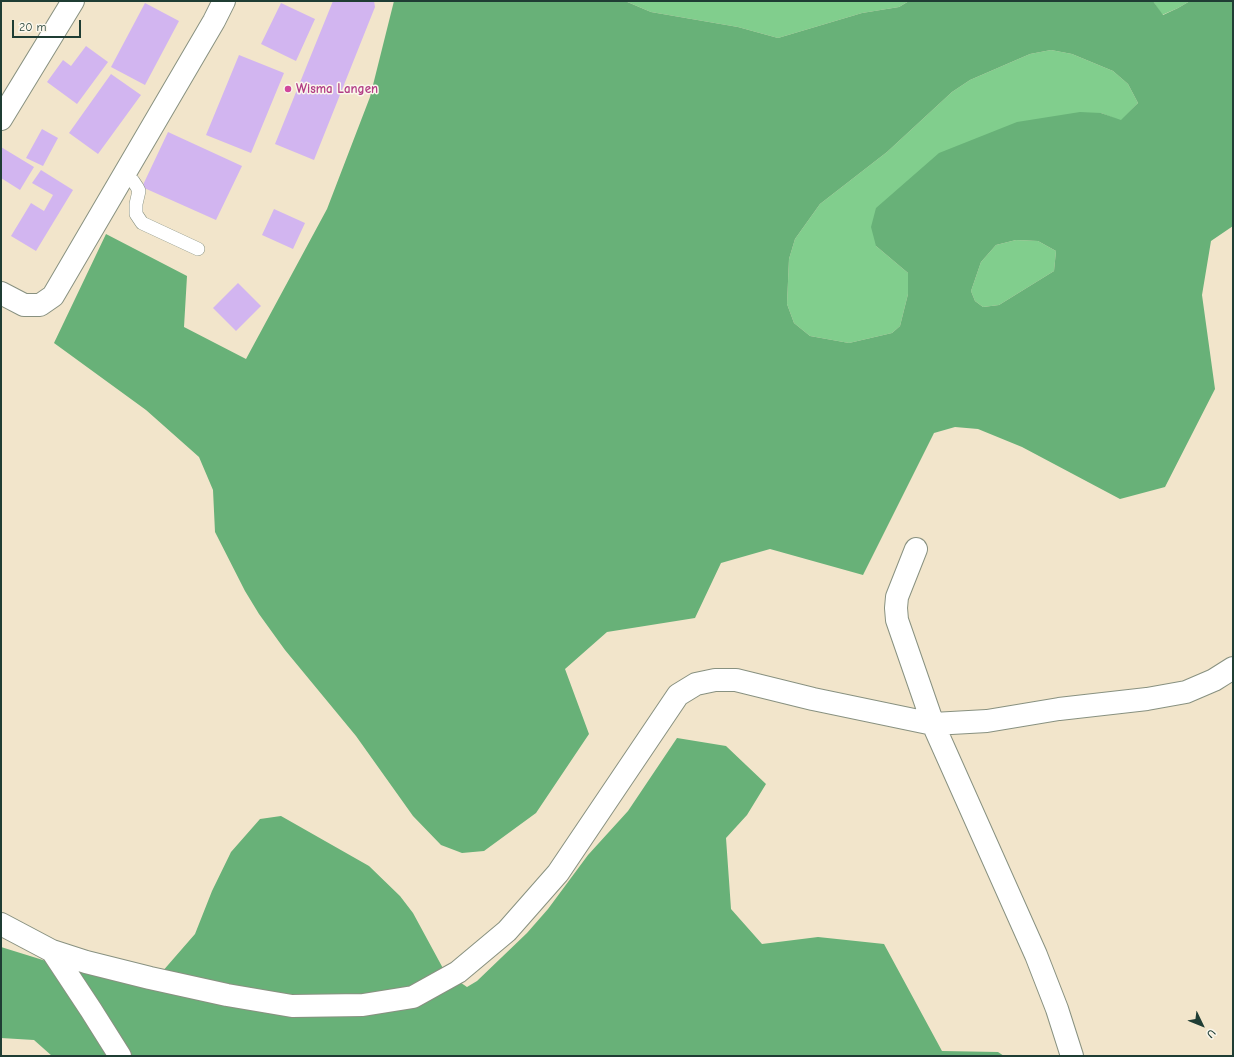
<!DOCTYPE html>
<style>
body{margin:0}
#map{position:relative;width:1234px;height:1057px;overflow:hidden;background:#f2e5cb;font-family:"Comic Neue",sans-serif}
canvas{display:block}
.frame{position:absolute;inset:0;border:2px solid #1f3d34;pointer-events:none}
.north{position:absolute;left:1182px;top:1005px;width:40px;height:40px;-webkit-text-stroke:3px #fbf7ec;paint-order:stroke;rotate:133deg;font-size:11px;font-weight:700;line-height:16px;text-align:center;color:#1f3d34}
.north::after{content:'';display:block;margin:auto;width:14px;height:18px;background:#1f3d34;clip-path:polygon(50% 0,100% 100%,50% 72%,0 100%)}
.scale{position:absolute;left:12px;top:20px;width:69px;height:18px;box-sizing:border-box;border:2px solid #1f3d34;border-top:0;padding-left:5px;font-size:12px;line-height:14px;white-space:nowrap;color:#1f3d34;-webkit-text-stroke:3px #fbf7ec;paint-order:stroke}
</style>
<div id="map">
<canvas width="1234" height="1057"></canvas>
<div class="frame"></div>
<div class="north">U</div>
<div class="scale">20 m</div>
</div>
<script>
const g = document.querySelector('canvas').getContext('2d');
g.lineJoin = 'round';
function fillPath(path, color) { g.fillStyle = color; g.fill(path, 'evenodd'); }
const toPath = rows => new Path2D(rows.map(r => 'M' + r).join(''));
function strokePath(path, color, width, dash) { g.strokeStyle = color; g.lineWidth = width; g.lineCap = dash ? 'butt' : 'round'; g.setLineDash(dash || []); g.stroke(path); }
function drawText(font, color, halo, rows, align = 'center') {
  g.font = font + ' "Comic Neue",sans-serif'; g.lineWidth = 3; g.setLineDash([]); g.textBaseline = 'middle'; g.strokeStyle = halo; g.fillStyle = color; for (const [text, x, y, turn = 0] of rows) {
    g.save(); g.translate(x, y); g.rotate((+turn || 0) * Math.PI / 180); g.textAlign = isNaN(turn) ? turn : align; if (halo) g.strokeText(text, 0, 0); g.fillText(text, 0, 0); g.restore();
  }
}
fillPath(toPath([
 [625,1,909,1,899,7,862,13,778,38,738,27,651,12],
 [1153,1,1190,1,1178,8,1162,15],
 [1051,50,1072,54,1113,71,1128,84,1138,103,1121,121,1101,113,876,246,908,273,908,294,900,326,892,333,849,343,810,336,794,323,787,304,789,259,795,239,820,204,887,152,952,92,970,80,1030,54],
 [1016,240,1038,241,1056,251,1054,271,999,305,983,307,975,301,971,291,981,262,996,245]
]), '#81ce8d');
fillPath(toPath([
 [394,1,625,1,651,12,738,27,778,38,862,13,899,7,909,1,1153,1,1163,15,1178,8,1190,1,1233,1,1233,226,1211,241,1202,295,1215,389,1165,487,1120,499,1022,447,978,429,955,427,934,433,863,575,770,549,721,563,695,618,607,632,565,669,589,734,536,813,484,851,462,853,441,845,413,816,356,736,285,650,259,614,245,591,215,532,213,490,199,457,146,410,54,343,106,234,187,276,184,327,246,359,327,209,370,97],
 [1051,50,1072,54,1113,71,1128,84,1138,103,1121,120,1101,113,1080,112,1017,122,939,153,876,208,871,227,876,246,908,273,908,294,900,326,892,333,849,343,810,336,794,323,787,304,789,259,795,239,820,204,887,152,952,92,970,80,1030,54],
 [1016,240,1038,241,1056,251,1054,271,999,305,983,307,975,301,971,291,981,262,996,245],
 [677,738,726,746,766,784,747,815,726,838,731,909,762,944,818,937,884,944,942,1051,998,1052,1004,1056,52,1056,34,1040,1,1038,1,947,88,974,148,988,195,934,212,891,231,852,260,819,281,816,369,866,400,896,413,913,445,972,467,987,477,981,527,933,548,909,588,855,628,811]
]), '#68b178');
fillPath(toPath([
 [333,1,374,1,375,7,314,160,275,144],
 [145,3,179,21,145,85,111,67],
 [281,3,315,19,296,61,261,44],
 [86,46,108,62,77,104,47,82,63,60,71,66],
 [239,55,284,73,251,153,206,135],
 [111,74,141,95,98,154,69,133],
 [42,129,58,138,43,166,26,158],
 [168,132,242,166,216,220,142,187],
 [1,147,34,167,20,190,1,178],
 [41,170,73,190,36,251,11,236,31,203,44,211,53,195,32,183],
 [274,209,305,223,293,249,262,235],
 [238,283,261,306,236,331,213,308]
]), '#d2b5f0');
const service = toPath([
 [123,175,133,181,137,187,139,191,136,204,136,214,142,223,198,249]
]);
const minor = toPath([
 [1,119,73,1],
 [1,293,24,305,40,305,53,296,214,21,224,1],
 [916,549,897,597,896,608,897,620,933,724],
 [1,924,52,951,86,962,150,978,227,995,292,1006,363,1005,413,997,458,972,507,931,558,873,678,695,696,684,715,680,736,680,813,699,933,724],
 [52,951,91,1010,120,1056],
 [1072,1056,1057,1009,1036,955,933,724,987,721,1059,709,1147,699,1186,692,1214,680,1233,668]
]);
strokePath(service, '#889180', 14);
strokePath(minor, '#889180', 24);
strokePath(service, '#fff', 13);
strokePath(minor, '#fff', 22);
for (const [x, y, r, color] of [
 [288,89,4,"#d1479c"]
]) { const dot = new Path2D(); dot.arc(x, y, r, 0, 2 * Math.PI); g.fillStyle = color; g.fill(dot); strokePath(dot, '#fbf7ec', 1.5); }
drawText('bold 13px', '#b23c85', '#fbf7ec', [
 ["Wisma Langen",296,89]
], 'left');
</script>
